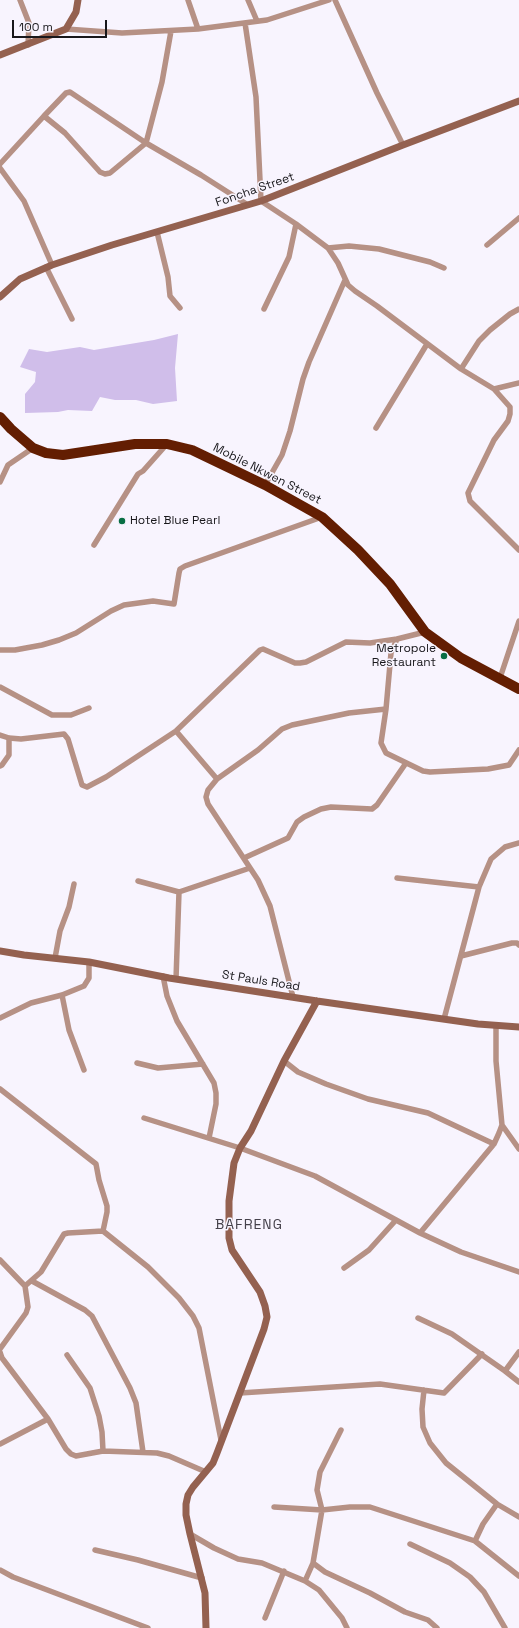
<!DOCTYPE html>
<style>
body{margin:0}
#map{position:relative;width:519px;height:1628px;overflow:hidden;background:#f8f4fe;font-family:"Space Grotesk",sans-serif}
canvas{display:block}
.scale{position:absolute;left:12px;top:20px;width:95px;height:18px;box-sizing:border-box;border:2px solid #18171b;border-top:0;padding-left:5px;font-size:12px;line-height:14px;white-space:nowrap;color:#18171b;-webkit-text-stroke:3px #f8f4fe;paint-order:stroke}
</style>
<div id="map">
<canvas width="519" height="1628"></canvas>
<div class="scale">100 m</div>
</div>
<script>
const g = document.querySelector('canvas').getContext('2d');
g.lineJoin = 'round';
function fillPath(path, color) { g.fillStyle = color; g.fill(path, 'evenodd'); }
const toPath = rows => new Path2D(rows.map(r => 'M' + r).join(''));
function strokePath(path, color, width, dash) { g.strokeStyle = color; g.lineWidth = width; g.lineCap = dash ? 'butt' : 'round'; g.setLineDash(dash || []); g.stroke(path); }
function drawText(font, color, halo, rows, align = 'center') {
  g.font = font + ' "Space Grotesk",sans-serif'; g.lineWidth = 3; g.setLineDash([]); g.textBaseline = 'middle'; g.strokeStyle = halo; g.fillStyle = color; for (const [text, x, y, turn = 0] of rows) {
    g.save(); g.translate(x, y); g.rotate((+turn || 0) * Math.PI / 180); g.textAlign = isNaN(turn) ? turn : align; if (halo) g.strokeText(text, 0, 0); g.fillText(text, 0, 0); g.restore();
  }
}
fillPath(toPath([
 [178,334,175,368,177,401,153,404,136,400,115,400,100,397,92,411,68,410,58,412,25,413,25,394,35,382,36,372,20,367,29,349,47,352,80,347,94,350,154,340]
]), '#d0beea');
strokePath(toPath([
 [20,0,29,23,28,45],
 [188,0,198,29],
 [248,0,257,21],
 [335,0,377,93,403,145],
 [245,23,256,97,261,201,296,224,328,248,338,263,348,285,355,291,377,306,461,369,494,389,519,383],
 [66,29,122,33,198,29,267,20,329,0],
 [44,116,66,93,70,92,146,143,201,175,248,205],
 [0,164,44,116,65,133,100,172,105,174,110,173,146,143,162,82,171,31],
 [0,168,24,201,52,265],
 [157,232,168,277,170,296,180,308],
 [487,245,519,218],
 [328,248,349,246,379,249,430,262,444,268],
 [46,267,72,319],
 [264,309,289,257,296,224],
 [461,369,479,341,490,330,510,314,519,309],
 [494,389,510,407,510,414,508,421,494,440,468,493,470,501,519,550],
 [376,428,427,344],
 [0,482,8,465,33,448],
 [265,485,282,455,290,431,303,379,309,362,345,280],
 [94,545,138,474,143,471,167,444],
 [425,632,397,639,391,653,386,709,381,743,386,753,423,771,430,772,488,769,509,765,519,750],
 [0,650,15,650,42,645,59,640,76,633,111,611,124,605,153,601,174,604,179,573,180,569,185,566,322,517],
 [500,678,519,621],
 [0,687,52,715,71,715,89,708],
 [176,731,217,779],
 [0,735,9,738,21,739,64,734,68,739,82,785,87,787,106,777,176,731,260,650,263,649,295,663,300,663,306,662,346,642,370,643,397,639],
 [0,766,2,765,9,755,9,738],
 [244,858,288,838,297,822,304,817,321,809,331,807,372,809,377,805,406,763],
 [397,878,479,887],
 [138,881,179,892,250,868],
 [461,956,512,943,517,943,519,945],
 [55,958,60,931,69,907,74,884],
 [163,976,167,996,177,1021,214,1083,216,1093,216,1104,209,1138],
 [176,979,179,892],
 [62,995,69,1030,84,1070],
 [293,997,270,906,258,880,208,804,206,797,208,790,217,779,258,750,282,729,292,725,349,713,386,709],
 [0,1018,31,1003,62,995,84,986,89,978,89,962],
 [444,1019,479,887,491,859,505,847,519,843],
 [284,1061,298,1072,326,1084,368,1099,428,1113,494,1144],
 [137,1063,158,1068,203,1064],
 [0,1089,96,1164,99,1180,107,1206,107,1212,103,1231],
 [144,1118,240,1148,315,1176,420,1233,461,1252,519,1272],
 [502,1125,519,1149],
 [420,1233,494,1144,499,1133,502,1125,496,1061,496,1026],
 [0,1260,25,1286,28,1307,26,1313,0,1349],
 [344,1268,369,1250,396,1220],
 [32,1281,85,1310,92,1316,130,1388,136,1403,143,1452],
 [25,1286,41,1272,64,1234,68,1233,103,1231,148,1267,179,1298,193,1316,199,1328,221,1440],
 [418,1318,452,1334,505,1371,519,1382],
 [0,1352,2,1358,48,1419,66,1449,71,1454,76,1456,103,1451,157,1453,169,1456,206,1472],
 [67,1355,90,1388,99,1416,102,1432,103,1451],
 [505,1371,519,1352],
 [424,1390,422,1409,423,1427,430,1443,446,1463,497,1504,519,1517],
 [240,1393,380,1384,444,1393,482,1354],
 [0,1444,48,1419],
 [274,1507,322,1510,350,1507,370,1507,475,1541,519,1576],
 [190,1534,214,1548,238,1559,262,1563,305,1581,319,1590,342,1618,347,1628],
 [475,1541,483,1524,497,1504],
 [410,1544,450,1563,470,1577,484,1592,505,1628],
 [95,1550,138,1560,202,1578],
 [313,1563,322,1510,317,1490,320,1472,341,1430],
 [0,1570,13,1577,148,1628],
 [305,1581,313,1563,325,1572,370,1593,405,1612,428,1620,437,1628],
 [265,1618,284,1571]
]), '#b69185', 5.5);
strokePath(toPath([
 [0,55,66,29,76,12,78,0],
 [0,297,20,279,52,265,112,245,261,201,403,145,519,101],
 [0,951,24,955,89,962,169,978,317,1001,478,1024,519,1027],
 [206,1628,205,1593,190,1534,186,1515,186,1504,188,1495,193,1487,213,1463,217,1453,264,1329,267,1317,265,1306,260,1292,232,1250,229,1238,229,1201,234,1163,240,1148,251,1131,284,1061,317,1001]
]), '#946150', 7);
strokePath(toPath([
 [0,417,11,429,33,448,46,453,63,455,135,444,167,444,192,450,265,485,322,517,358,550,390,584,425,632,461,658,519,689]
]), '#631e02', 10);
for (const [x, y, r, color] of [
 [122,521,4,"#086e44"],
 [444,656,4,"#086e44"]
]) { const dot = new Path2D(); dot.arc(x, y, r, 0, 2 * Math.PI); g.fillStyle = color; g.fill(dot); strokePath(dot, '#f8f4fe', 1.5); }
drawText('12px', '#18171b', '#f8f4fe', [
 ["Foncha Street",255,190,-19],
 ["Mobile Nkwen Street",267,474,27],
 ["St Pauls Road",261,981,9]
]);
drawText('12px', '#18171b', '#f8f4fe', [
 ["Hotel Blue Pearl",130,521],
 ["Metropole",436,649,"right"],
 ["Restaurant",436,663,"right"]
], 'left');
g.letterSpacing = '1px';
drawText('14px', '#45414b', '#f8f4fe', [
 ["BAFRENG",249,1225]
]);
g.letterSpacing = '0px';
</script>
